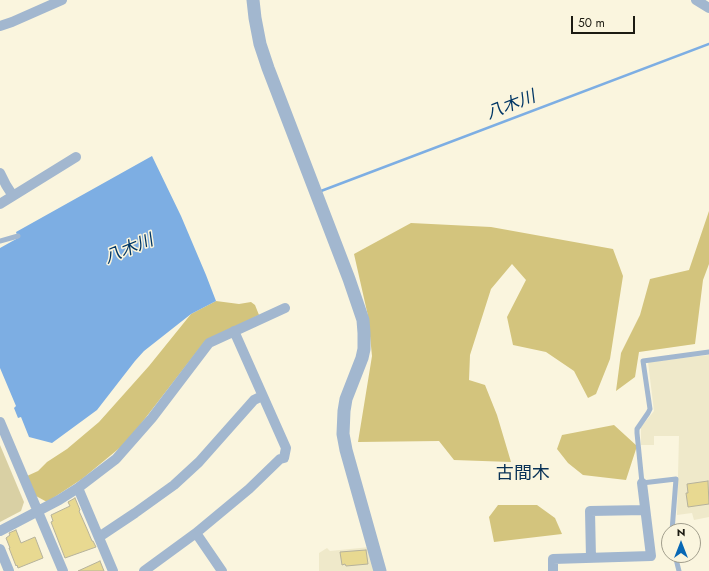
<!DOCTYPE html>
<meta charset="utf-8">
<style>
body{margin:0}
#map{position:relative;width:709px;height:571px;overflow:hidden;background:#faf5de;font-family:Jost,sans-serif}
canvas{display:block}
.north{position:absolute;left:661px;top:523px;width:40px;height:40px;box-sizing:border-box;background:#faf5de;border:1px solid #a19e8c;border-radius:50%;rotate:0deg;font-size:11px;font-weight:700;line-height:16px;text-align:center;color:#1c1b12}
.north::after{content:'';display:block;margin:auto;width:14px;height:18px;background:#0868b5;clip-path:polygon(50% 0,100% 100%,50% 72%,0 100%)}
.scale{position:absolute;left:571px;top:16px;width:64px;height:18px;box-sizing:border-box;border:2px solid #1c1b12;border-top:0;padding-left:5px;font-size:12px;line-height:14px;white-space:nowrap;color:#1c1b12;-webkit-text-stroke:3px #faf5de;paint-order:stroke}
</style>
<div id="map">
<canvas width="709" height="571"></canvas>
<div class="north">N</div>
<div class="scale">50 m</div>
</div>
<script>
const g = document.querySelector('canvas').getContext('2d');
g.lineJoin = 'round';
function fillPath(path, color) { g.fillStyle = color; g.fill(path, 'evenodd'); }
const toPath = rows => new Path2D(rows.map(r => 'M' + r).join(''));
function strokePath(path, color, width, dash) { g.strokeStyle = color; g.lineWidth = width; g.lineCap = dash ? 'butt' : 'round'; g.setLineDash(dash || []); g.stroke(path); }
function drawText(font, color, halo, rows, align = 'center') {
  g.font = font + ' Jost,"Noto Sans JP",sans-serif'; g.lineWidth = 3; g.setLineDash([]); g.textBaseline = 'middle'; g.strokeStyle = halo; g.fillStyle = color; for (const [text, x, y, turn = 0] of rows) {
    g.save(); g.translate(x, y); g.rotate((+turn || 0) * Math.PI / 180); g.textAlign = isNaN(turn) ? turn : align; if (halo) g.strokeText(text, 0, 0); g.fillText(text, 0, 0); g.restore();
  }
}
fillPath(toPath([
 [709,355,709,517,694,520,692,513,677,515,679,436,654,436,654,445,641,445,641,427,654,411,648,362],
 [370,547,375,571,319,571,319,553,327,548,330,551]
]), '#efe9ca');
fillPath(toPath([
 [0,445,24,502,21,511,0,522]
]), '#d9d0a4');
fillPath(toPath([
 [709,211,709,264,703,280,695,344,639,352,635,377,616,391,621,353,640,315,650,279,689,270],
 [411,223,491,227,613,249,623,276,610,359,596,394,588,398,574,371,546,352,513,345,507,317,526,280,512,264,491,289,470,355,469,380,485,385,497,415,511,462,454,460,439,441,358,442,372,356,368,316,354,254],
 [216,301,239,304,251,302,255,305,259,315,205,341,140,425,122,446,82,479,47,502,36,496,27,476,38,471,47,462,67,449,99,422,149,366,191,314],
 [614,425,637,446,626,480,583,475,568,463,557,449,562,435],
 [498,505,537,505,555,518,562,534,494,542,489,517]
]), '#d3c47d');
fillPath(toPath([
 [152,156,181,216,206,275,216,301,191,314,144,351,135,361,97,410,52,443,29,437,21,417,18,418,14,408,16,406,0,368,0,248,18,238,16,232]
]), '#7daee3');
strokePath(toPath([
 [321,191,709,44]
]), '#7daee3', 2.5);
const building = toPath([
 [708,481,709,504,688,507,686,493,688,493,687,484,708,481],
 [75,498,80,510,79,511,87,529,92,541,93,541,96,547,65,558,51,522,53,521,51,515,70,506,68,502,75,498],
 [16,530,21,543,35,537,43,558,18,568,17,565,16,566,9,548,10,548,6,538,10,535,9,533,16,530],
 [366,550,368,564,346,566,345,564,342,565,340,552,366,550],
 [100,561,104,571,78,571,100,561]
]);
fillPath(building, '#e8d991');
strokePath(building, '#b6b29b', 1);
strokePath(toPath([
 [0,241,18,236],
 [672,531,676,479,642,483,637,433,637,429,648,413,650,409,643,361,709,352],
 [675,555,679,571]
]), '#a2b7cf', 5);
strokePath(toPath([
 [696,0,709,8],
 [0,26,12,22,62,0],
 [0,173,6,185,13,196],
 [0,204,76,157],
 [0,422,63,571],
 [78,488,113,571],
 [0,531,59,500,78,488,116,459,152,418,209,343,285,308],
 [196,533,249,489,280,459,284,458,286,448,234,331],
 [99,537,135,513,174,485,199,462,254,400,262,396],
 [0,549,9,571],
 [591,558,590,511,645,510],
 [144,571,196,533,222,571],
 [553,571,553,559,651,556,642,483]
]), '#a2b7cf', 10);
strokePath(toPath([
 [253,0,255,18,260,44,268,68,349,279,363,320,364,333,364,349,362,358,346,399,344,411,343,434,346,450,380,571]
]), '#a2b7cf', 13);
drawText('italic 17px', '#003665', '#faf5de', [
 ["八木川",511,106,-21],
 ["八木川",129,250,-22]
]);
drawText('18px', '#083156', '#faf5de', [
 ["古間木",523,475]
]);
</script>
